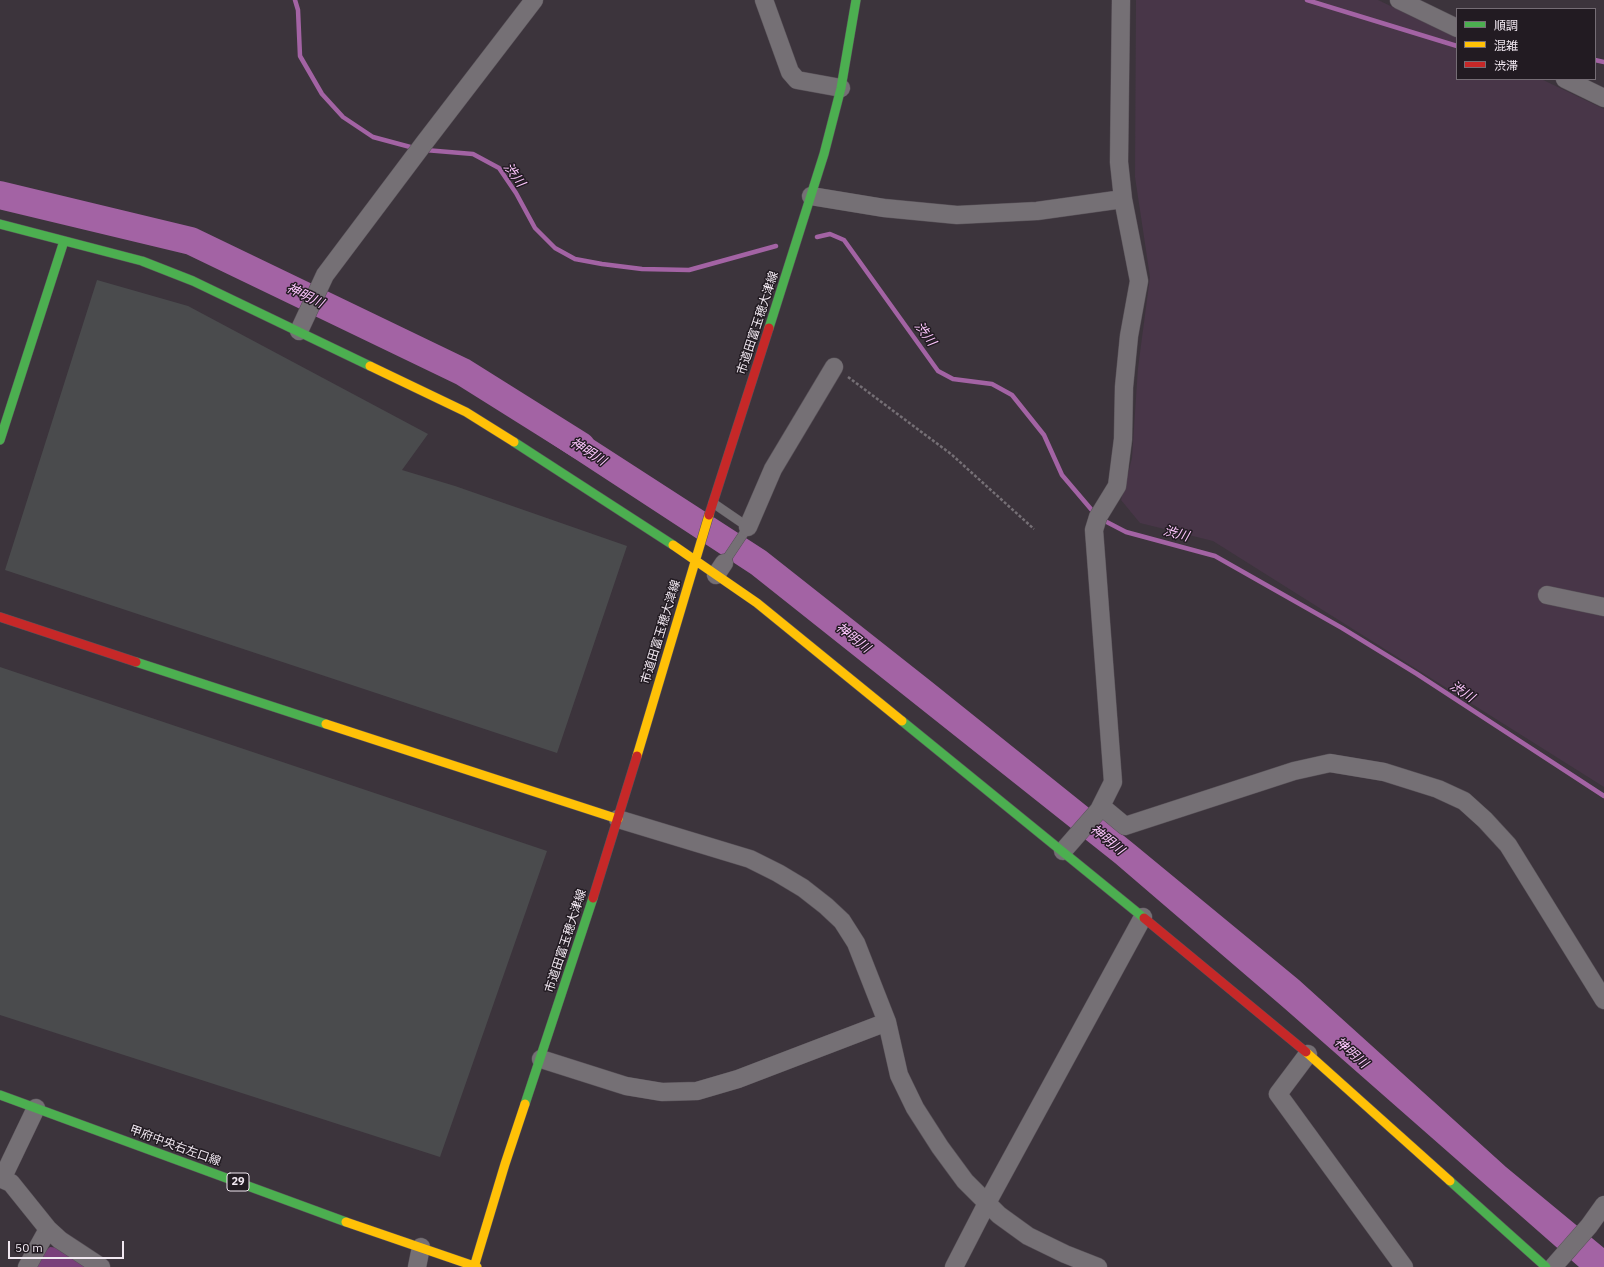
<!DOCTYPE html>
<meta charset="utf-8">
<style>
body{margin:0}
#map{position:relative;width:1604px;height:1267px;overflow:hidden;background:#3c343c;font-family:"IBM Plex Sans","Noto Sans JP",sans-serif}
canvas{display:block}
.legend{position:absolute;left:1456px;top:8px;width:140px;height:72px;box-sizing:border-box;background:#221b22;border:1px solid #756d75;margin:0;padding:5px 7px;list-style:none;font-size:12px;color:#f1e8f1}
.legend li{display:flex;align-items:center;gap:8px;height:20px}
.legend b{width:20px;border:1px solid #756d75}
.scale{position:absolute;left:8px;top:1241px;width:116px;height:18px;box-sizing:border-box;border:2px solid #f1e8f1;border-top:0;padding-left:5px;font-size:12px;line-height:14px;white-space:nowrap;color:#f1e8f1;-webkit-text-stroke:3px #221b22;paint-order:stroke}
</style>
<div id="map">
<canvas width="1604" height="1267"></canvas>
<ul class="legend">
<li><b style="height:5px;background:#4caf50"></b>順調</li>
<li><b style="height:5px;background:#ffc107"></b>混雑</li>
<li><b style="height:5px;background:#c62828"></b>渋滞</li>
</ul>
<div class="scale">50 m</div>
</div>
<script>
const g = document.querySelector('canvas').getContext('2d');
g.lineJoin = 'round';
function fillPath(path, color) { g.fillStyle = color; g.fill(path, 'evenodd'); }
const toPath = rows => new Path2D(rows.map(r => 'M' + r).join(''));
function strokePath(path, color, width, dash) { g.strokeStyle = color; g.lineWidth = width; g.lineCap = dash ? 'butt' : 'round'; g.setLineDash(dash || []); g.stroke(path); }
function drawText(font, color, halo, rows, align = 'center') {
  g.font = font + ' "IBM Plex Sans","Noto Sans JP",sans-serif'; g.lineWidth = 3; g.setLineDash([]); g.textBaseline = 'middle'; g.strokeStyle = halo; g.fillStyle = color; for (const [text, x, y, turn = 0] of rows) {
    g.save(); g.translate(x, y); g.rotate((+turn || 0) * Math.PI / 180); g.textAlign = isNaN(turn) ? turn : align; if (halo) g.strokeText(text, 0, 0); g.fillText(text, 0, 0); g.restore();
  }
}
fillPath(toPath([
 [1136,0,1378,0,1457,38,1457,79,1541,79,1604,109,1604,787,1213,541,1140,523,1121,500,1132,458,1138,368,1150,277,1135,177]
]), '#483648');
fillPath(toPath([
 [50,1247,60,1248,89,1267,36,1267,44,1252]
]), '#79407a');
fillPath(toPath([
 [554,414,766,551,932,682,1134,844,1299,980,1506,1167,1604,1248,1604,1267,1579,1267,1284,1008,1115,863,751,574,543,438]
]), '#a363a4');
strokePath(toPath([
 [295,0,298,10,300,56,322,94,343,117,373,137,414,148],
 [1307,0,1457,46],
 [1595,60,1604,62],
 [425,150,473,154,499,168,516,193,535,228,555,248,575,259,602,264,642,269,689,270,776,246],
 [817,237,830,234,844,240,938,371,953,379,992,384,1012,395,1044,435,1062,475,1096,515],
 [1101,519,1126,532,1215,556,1342,628,1417,674,1604,796]
]), '#a363a4', 4.5);
strokePath(toPath([
 [0,195,191,241,463,372,581,446]
]), '#a363a4', 28);
fillPath(toPath([
 [97,280,188,306,428,434,402,470,455,486,627,546,557,753,5,570],
 [0,667,547,851,440,1157,0,1015]
]), '#4a4b4d');
const lane = toPath([
 [713,503,748,527,724,563]
]);
const street = toPath([
 [764,0,790,72,797,80,841,88],
 [1399,0,1457,28],
 [1565,79,1604,98],
 [811,196,884,208,957,215,1037,211,1123,199],
 [299,331,325,275,425,142,534,0],
 [748,527,773,469,834,367],
 [716,575,724,563],
 [1547,595,1604,607],
 [1101,806,1125,826,1294,771,1330,763,1384,772,1438,789,1464,801,1485,820,1508,845,1604,1000],
 [618,819,750,859,778,873,803,888,826,906,842,921,856,943,887,1022,899,1075,915,1108,940,1147,965,1181,999,1215,1028,1236,1065,1254,1098,1267],
 [1063,851,1099,810,1113,782,1094,530,1098,517,1117,486,1123,439,1124,387,1129,336,1139,281,1123,199,1119,162,1121,0],
 [1308,1054,1278,1094,1404,1267],
 [541,1059,626,1086,662,1092,697,1091,738,1079,887,1022],
 [0,1178,11,1183,48,1229,60,1240,101,1267],
 [2,1179,36,1108],
 [27,1267,48,1229],
 [417,1267,421,1247],
 [954,1267,987,1203,1143,917],
 [1553,1267,1589,1226,1604,1205]
]);
const fast = toPath([
 [0,224,142,261,193,281,370,366],
 [769,328,824,154,841,88,856,0],
 [0,440,64,241],
 [514,442,673,545],
 [136,662,326,724],
 [902,721,1144,918],
 [0,1095,346,1222],
 [525,1104,593,898],
 [1450,1181,1546,1267]
]);
const slow = toPath([
 [370,366,466,412,514,442],
 [673,545,757,603,902,721],
 [326,724,618,819],
 [637,756,709,515],
 [1306,1052,1450,1181],
 [346,1222,477,1267],
 [474,1267,505,1164,525,1104]
]);
const jam = toPath([
 [709,515,769,328],
 [0,617,136,662],
 [593,898,637,756],
 [1144,918,1306,1052]
]);
strokePath(lane, '#585158', 10);
strokePath(street, '#585158', 19);
strokePath(fast, '#585158', 10);
strokePath(slow, '#585158', 10);
strokePath(jam, '#585158', 10);
strokePath(toPath([
 [848,377,951,454,1034,529]
]), '#767076', 2.5, [3, 2]);
strokePath(lane, '#757075', 9);
strokePath(street, '#757075', 18);
strokePath(fast, '#4caf50', 9);
strokePath(slow, '#ffc107', 9);
strokePath(jam, '#c62828', 9);
for (const [x, y, w] of [
 [238,1182,22]
]) { const box = new Path2D(); box.roundRect(x - w / 2, y - 9, w, 18, 3); g.fillStyle = '#221b22'; g.fill(box); strokePath(box, '#f1e8f1', 1); }
drawText('bold 11px', '#f1e8f1', null, [
 ["29",238,1182]
]);
drawText('12px', '#f1e8f1', '#221b22', [
 ["市道田富玉穂大津線",758,323,-72],
 ["市道田富玉穂大津線",661,632,-73],
 ["市道田富玉穂大津線",566,941,-72],
 ["甲府中央右左口線",175,1146,20]
]);
drawText('italic 13px', '#fec7fe', '#221b22', [
 ["渋川",514,175,54],
 ["神明川",305,296,26],
 ["渋川",925,334,54],
 ["神明川",588,452,33],
 ["渋川",1176,534,15],
 ["神明川",853,638,38],
 ["渋川",1462,692,33],
 ["神明川",1107,840,39],
 ["神明川",1351,1053,41]
]);
</script>
